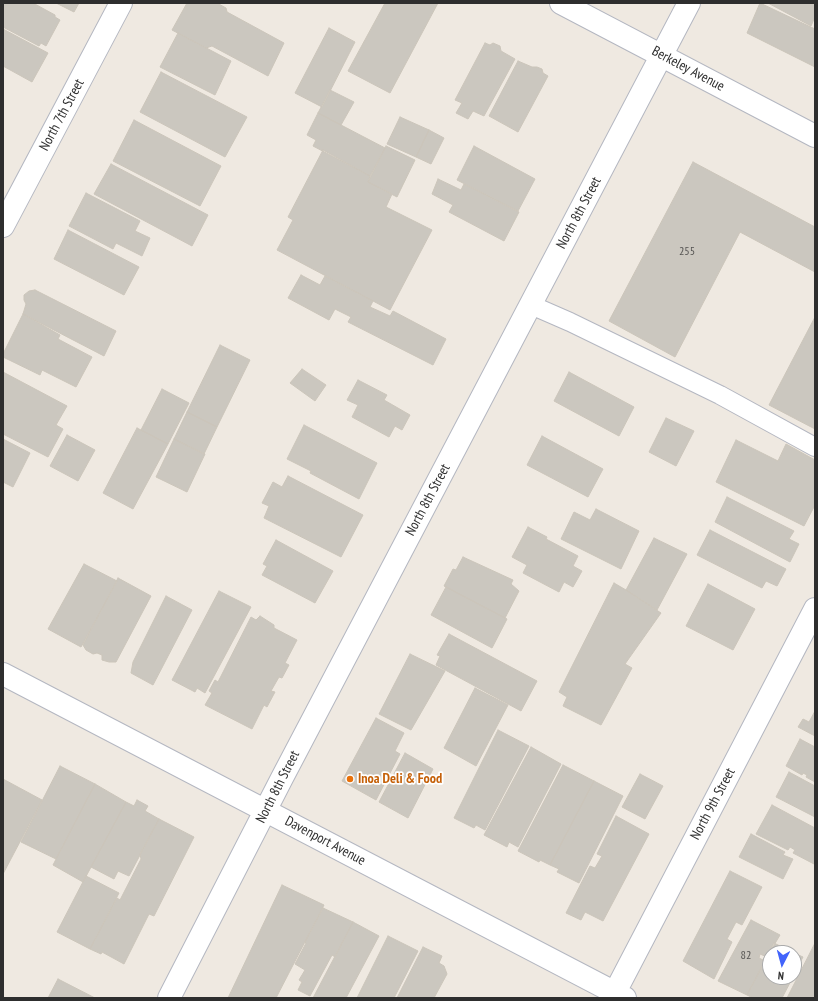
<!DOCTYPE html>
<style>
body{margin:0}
#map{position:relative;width:818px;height:1001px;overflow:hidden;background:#efe9e1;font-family:"PT Sans Narrow",sans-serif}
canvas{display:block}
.frame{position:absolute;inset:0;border:4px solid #2e2e2e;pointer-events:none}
.north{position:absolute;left:762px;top:945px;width:40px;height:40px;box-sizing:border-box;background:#fff;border:1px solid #ababab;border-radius:50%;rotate:186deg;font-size:11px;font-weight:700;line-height:16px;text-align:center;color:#2e2e2e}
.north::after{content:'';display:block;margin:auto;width:14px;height:18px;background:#4264fb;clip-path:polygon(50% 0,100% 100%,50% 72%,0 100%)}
</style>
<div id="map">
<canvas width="818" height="1001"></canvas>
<div class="frame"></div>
<div class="north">N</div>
</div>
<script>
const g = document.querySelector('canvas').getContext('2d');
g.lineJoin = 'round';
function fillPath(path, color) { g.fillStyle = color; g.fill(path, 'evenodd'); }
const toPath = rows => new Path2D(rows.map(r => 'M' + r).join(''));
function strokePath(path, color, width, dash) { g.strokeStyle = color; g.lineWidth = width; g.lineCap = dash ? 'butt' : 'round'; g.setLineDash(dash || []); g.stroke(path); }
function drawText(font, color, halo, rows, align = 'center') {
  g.font = font + ' "PT Sans Narrow",sans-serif'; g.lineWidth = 3.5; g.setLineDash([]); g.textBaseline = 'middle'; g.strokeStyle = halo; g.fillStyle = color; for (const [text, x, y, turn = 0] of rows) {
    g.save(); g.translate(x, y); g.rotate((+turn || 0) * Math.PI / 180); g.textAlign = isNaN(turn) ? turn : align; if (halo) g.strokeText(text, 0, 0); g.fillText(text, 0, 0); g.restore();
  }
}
const building = toPath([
 [3,3,33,3,55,15,55,17,60,20,46,46,41,43,39,46,3,27,3,3],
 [56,3,79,3,74,12,56,3],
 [187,3,217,3,226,8,227,12,284,43,268,76,212,46,206,48,172,30,187,3],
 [385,3,438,3,390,93,348,71,385,3],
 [760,3,815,29,815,67,747,33,760,3],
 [768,3,815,3,815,17,811,26,768,3],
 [329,28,355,42,322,107,295,93,329,28],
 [3,29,48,53,32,82,3,66,3,29],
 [178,33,231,61,215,95,160,67,178,33],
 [485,43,490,45,493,43,500,46,501,51,515,59,484,116,473,111,468,119,456,113,462,103,455,100,485,43],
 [518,61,532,67,537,67,542,69,543,73,548,76,518,132,489,116,518,61],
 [161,72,247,117,225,157,140,112,161,72],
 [330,90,354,102,341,125,318,113,330,90],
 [318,113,385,148,370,176,313,146,316,140,307,135,318,113],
 [400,117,429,130,416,157,387,144,400,117],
 [134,120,221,166,200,206,113,161,134,120],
 [429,130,444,138,431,164,416,157,429,130],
 [386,146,415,160,397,197,368,182,386,146],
 [474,146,535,179,518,211,457,180,474,146],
 [323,150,370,176,368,182,392,194,386,207,432,230,390,310,277,250,293,220,288,217,323,150],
 [693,162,815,227,815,272,740,232,675,357,609,321,693,162],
 [111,164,208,215,192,246,94,194,111,164],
 [438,179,461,190,464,184,519,212,504,241,449,212,453,205,432,194,438,179],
 [86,193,140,221,135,231,150,238,142,256,116,243,113,249,69,226,86,193],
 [68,230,139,267,124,295,54,259,68,230],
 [301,275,320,285,325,276,373,301,370,307,390,316,393,311,446,339,433,365,348,322,351,317,335,309,329,320,288,298,301,275],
 [35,290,116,331,104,356,23,314,26,304,24,300,24,295,29,291,35,290],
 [23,314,60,335,58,339,92,357,76,387,42,370,40,375,3,357,3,354,23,314],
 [815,317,815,429,769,405,815,317],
 [220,345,250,360,217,427,187,412,220,345],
 [302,369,326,385,315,401,290,383,302,369],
 [3,372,67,406,56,425,63,429,48,457,3,434,3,372],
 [569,372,634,407,619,436,554,401,569,372],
 [358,380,387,395,384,400,410,415,402,430,395,426,389,437,352,417,358,405,347,400,358,380],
 [162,389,189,403,168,444,141,430,162,389],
 [187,412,217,427,204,454,174,439,187,412],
 [666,418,694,431,676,466,649,452,666,418],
 [304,425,377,463,359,499,310,473,311,471,287,459,304,425],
 [137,428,168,444,133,509,103,493,137,428],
 [67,435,95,450,78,481,50,466,67,435],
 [542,436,603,469,588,497,527,465,542,436],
 [3,439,30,453,13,487,3,482,3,439],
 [174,439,205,454,187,492,156,477,174,439],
 [736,440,778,461,786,444,815,460,815,505,804,526,716,482,736,440],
 [288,476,363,515,341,557,264,518,269,506,262,503,273,482,282,487,288,476],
 [727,497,794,531,789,539,799,544,790,562,715,522,727,497],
 [596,509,639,531,621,569,561,539,574,512,590,520,596,509],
 [528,527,547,537,546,539,578,556,573,566,582,571,573,587,564,582,559,592,523,573,527,565,512,557,528,527],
 [710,530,786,569,777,586,766,581,762,588,697,555,710,530],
 [654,538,687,554,657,610,626,590,654,538],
 [276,540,333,571,315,603,262,575,267,566,263,564,276,540],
 [463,557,513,580,511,584,519,591,505,618,444,586,453,569,456,570,463,557],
 [84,564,117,581,81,647,48,629,84,564],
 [118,578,151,596,116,662,109,662,102,660,102,655,97,653,93,654,86,650,83,645,118,578],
 [614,583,626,590,661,613,625,664,632,668,601,725,563,706,567,697,559,692,614,583],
 [708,584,755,609,733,650,686,626,708,584],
 [446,587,507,619,492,648,431,615,446,587],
 [219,591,251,607,205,693,197,688,195,692,172,680,219,591],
 [166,596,192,610,153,685,131,673,133,662,166,596],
 [260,616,274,625,274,628,297,640,285,663,289,665,282,678,279,677,271,691,275,692,267,707,264,705,252,729,205,705,212,693,209,691,215,680,218,682,251,617,256,620,260,616],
 [449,634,537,681,521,711,436,665,440,656,437,655,449,634],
 [410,654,445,671,411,730,379,714,410,654],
 [475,688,508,705,476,766,444,748,475,688],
 [815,711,815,736,798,727,803,719,809,722,815,711],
 [376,718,404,733,395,751,400,754,376,800,342,781,376,718],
 [498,730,529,746,485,830,476,825,474,828,454,818,498,730],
 [800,739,815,747,815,782,806,777,807,775,803,773,802,775,786,766,800,739],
 [531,747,561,764,518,847,509,842,507,847,484,835,531,747],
 [405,753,433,769,408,818,379,802,405,753],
 [563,765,594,781,550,865,540,860,539,862,518,851,563,765],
 [60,766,95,784,56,859,21,842,60,766],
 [789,772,815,786,815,817,776,797,789,772],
 [640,774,663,786,645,819,622,807,640,774],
 [3,779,42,800,3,874,3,779],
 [594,781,623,796,579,883,557,872,559,869,550,865,594,781],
 [95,784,126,802,83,882,53,865,95,784],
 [137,800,148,806,145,811,159,819,129,876,118,871,114,879,91,867,126,802,134,806,137,800],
 [772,805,815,828,815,862,814,864,793,853,795,850,790,847,788,850,756,834,772,805],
 [616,816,649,834,603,921,585,912,581,920,566,913,590,866,595,868,602,856,597,854,616,816],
 [159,819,194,837,154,916,149,914,124,964,102,952,101,954,90,949,117,898,120,900,141,859,140,854,159,819],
 [751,834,785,852,783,855,793,859,783,879,739,857,751,834],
 [730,871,762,887,742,925,736,922,727,939,732,942,714,979,683,961,730,871],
 [86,876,119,893,90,949,57,932,86,876],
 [282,885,324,905,276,998,228,998,282,885],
 [323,908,353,922,335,957,332,955,310,996,298,990,302,982,299,980,305,970,295,964,306,943,305,942,323,908],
 [751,920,780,935,767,957,760,954,759,958,765,961,747,995,718,981,751,920],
 [353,922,379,936,346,998,313,998,353,922],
 [388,936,418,951,394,998,357,998,388,936],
 [774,943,794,953,770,953,770,977,793,977,782,998,753,998,747,995,774,943],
 [815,943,815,998,787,998,815,943],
 [423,947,442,956,439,963,444,966,447,974,434,998,397,998,423,947],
 [794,953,803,957,794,974,794,953],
 [58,979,95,998,48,998,58,979]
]);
fillPath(building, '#cbc7bf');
strokePath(building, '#cbc5ba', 1);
const service = toPath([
 [531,305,570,322,720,395,815,447]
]);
const minor = toPath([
 [561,3,815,136],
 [3,226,121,3],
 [3,674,625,998],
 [169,998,282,778,689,3],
 [612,998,815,609]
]);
strokePath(service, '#b4b7c1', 20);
strokePath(minor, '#b4b7c1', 24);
strokePath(service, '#fff', 18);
strokePath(minor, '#fff', 22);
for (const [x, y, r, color] of [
 [350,779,4,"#e8710a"]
]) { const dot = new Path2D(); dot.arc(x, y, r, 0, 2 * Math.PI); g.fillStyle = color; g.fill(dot); strokePath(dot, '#fff', 1.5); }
drawText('12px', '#555452', null, [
 ["255",687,252],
 ["82",746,956]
]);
drawText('14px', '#2e2e2e', '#fff', [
 ["Berkeley Avenue",688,69,28],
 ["North 7th Street",62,115,-62],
 ["North 8th Street",579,213,-62],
 ["North 8th Street",428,500,-62],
 ["North 8th Street",278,787,-63],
 ["North 9th Street",713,804,-62],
 ["Davenport Avenue",325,841,28]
]);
drawText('bold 14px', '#c56008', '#fff', [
 ["Inoa Deli & Food",358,779]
], 'left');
</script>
